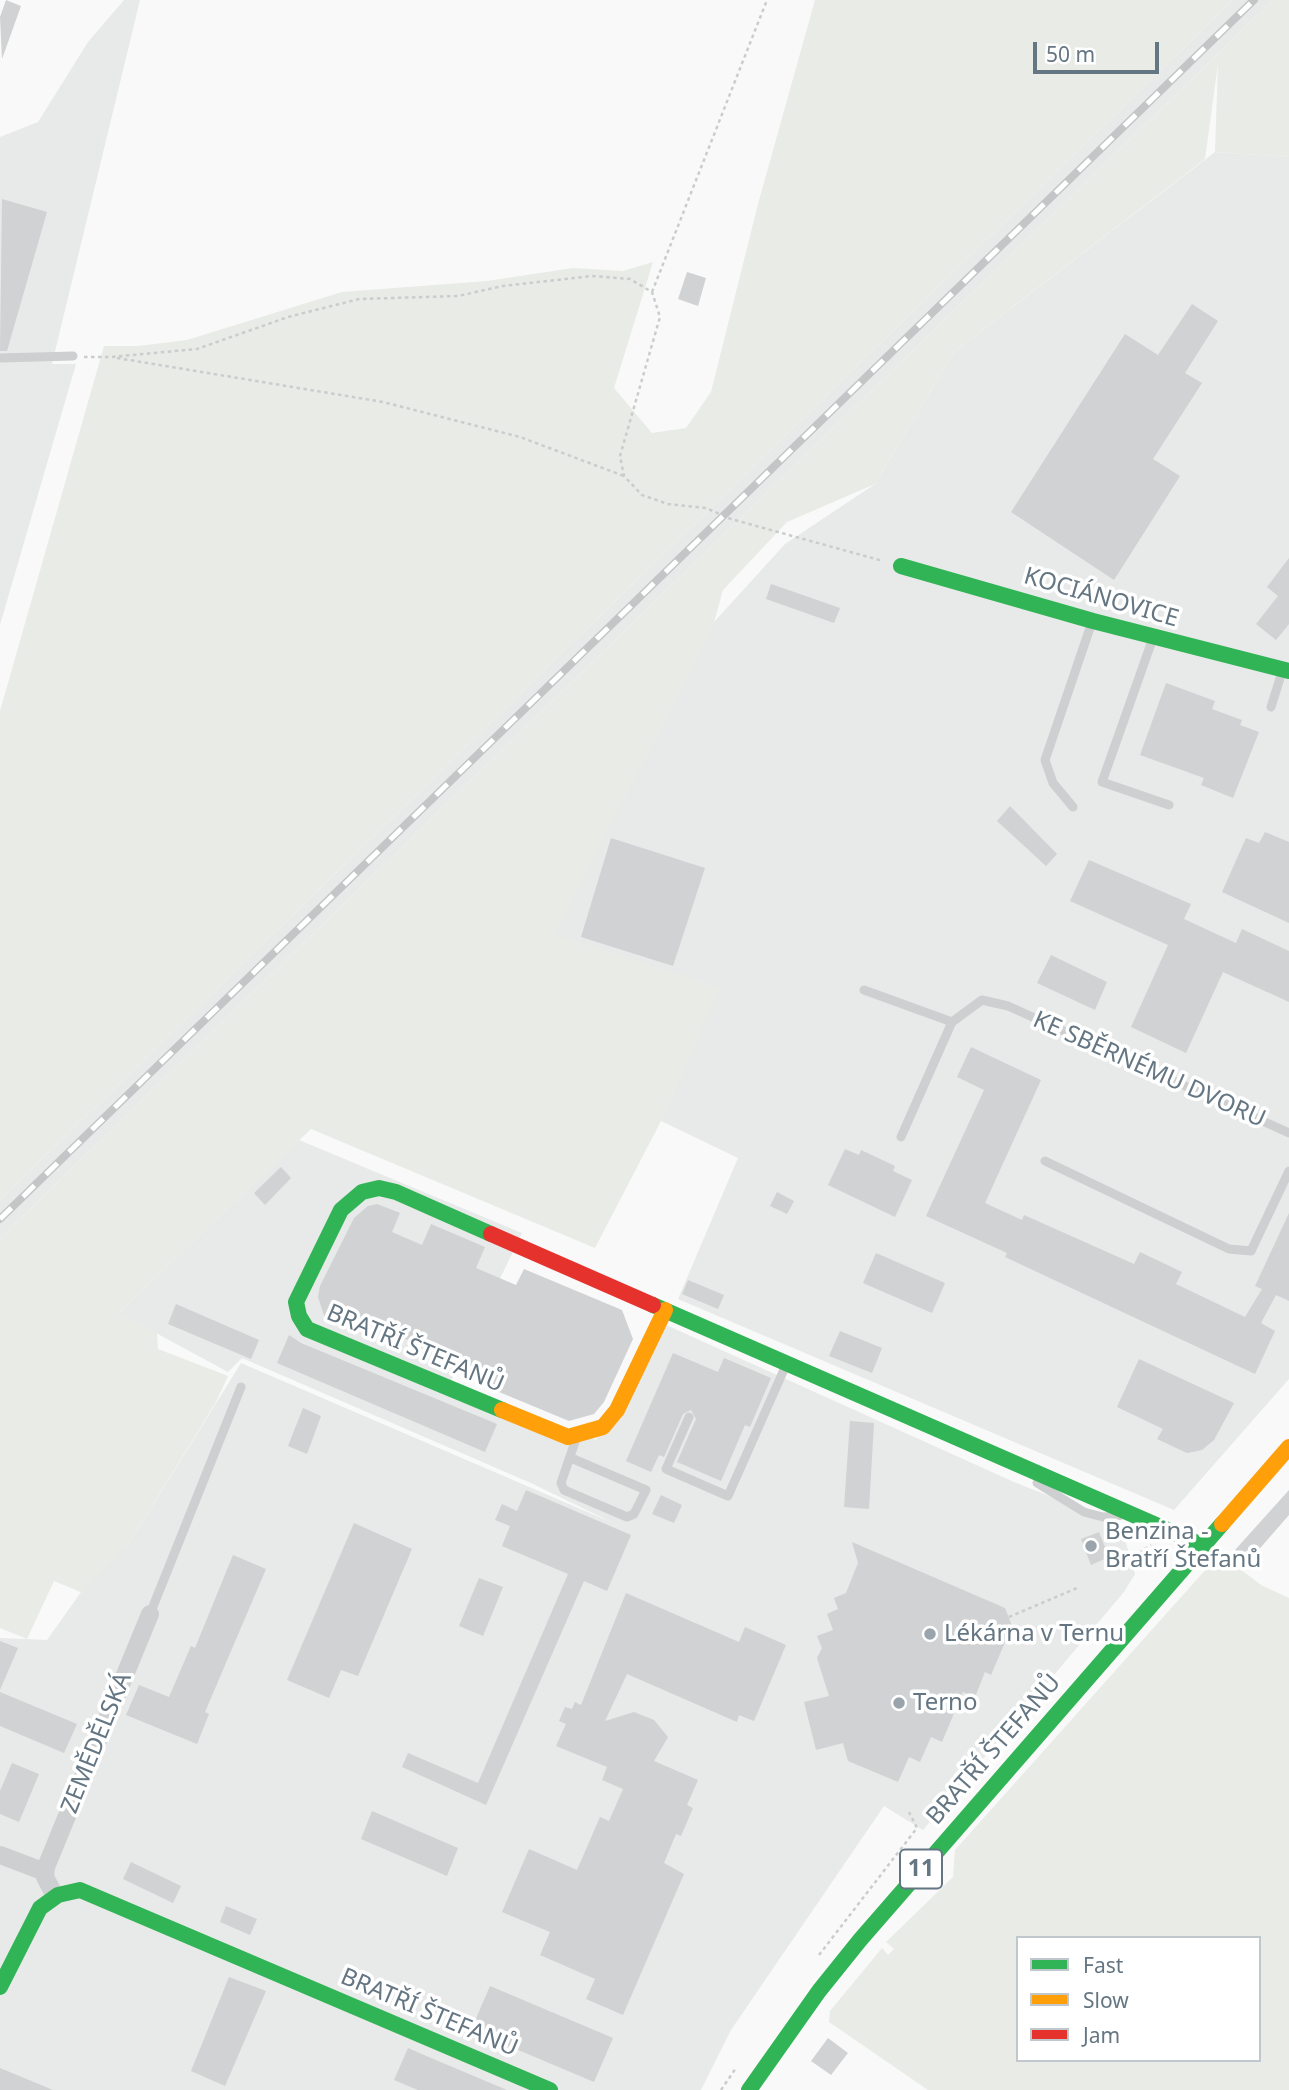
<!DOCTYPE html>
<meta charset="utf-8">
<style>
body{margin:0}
#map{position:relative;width:1289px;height:2090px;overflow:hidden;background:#f9f9f9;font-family:"Noto Sans",sans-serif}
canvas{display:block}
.legend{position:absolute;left:1016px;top:1936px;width:245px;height:126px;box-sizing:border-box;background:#fff;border:2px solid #c1c8cd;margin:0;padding:9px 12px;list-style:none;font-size:21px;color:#657683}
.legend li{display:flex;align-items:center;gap:14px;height:35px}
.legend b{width:35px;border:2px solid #c1c8cd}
.scale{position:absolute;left:1033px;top:42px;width:126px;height:32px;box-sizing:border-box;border:4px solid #657683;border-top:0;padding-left:9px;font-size:21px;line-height:24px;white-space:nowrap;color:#657683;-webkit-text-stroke:5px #fff;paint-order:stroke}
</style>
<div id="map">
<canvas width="1289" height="2090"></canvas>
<ul class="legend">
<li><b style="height:9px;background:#30b455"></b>Fast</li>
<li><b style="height:9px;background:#ff9f0a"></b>Slow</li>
<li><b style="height:9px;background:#e5322d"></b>Jam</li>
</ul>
<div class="scale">50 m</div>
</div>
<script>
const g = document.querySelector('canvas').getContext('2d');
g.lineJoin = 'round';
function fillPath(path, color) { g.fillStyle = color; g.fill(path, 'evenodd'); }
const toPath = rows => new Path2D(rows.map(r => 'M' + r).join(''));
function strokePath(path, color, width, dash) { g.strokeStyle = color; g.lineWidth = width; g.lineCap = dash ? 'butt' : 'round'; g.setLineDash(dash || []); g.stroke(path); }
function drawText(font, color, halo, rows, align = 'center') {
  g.font = font + ' "Noto Sans",sans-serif'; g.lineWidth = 7; g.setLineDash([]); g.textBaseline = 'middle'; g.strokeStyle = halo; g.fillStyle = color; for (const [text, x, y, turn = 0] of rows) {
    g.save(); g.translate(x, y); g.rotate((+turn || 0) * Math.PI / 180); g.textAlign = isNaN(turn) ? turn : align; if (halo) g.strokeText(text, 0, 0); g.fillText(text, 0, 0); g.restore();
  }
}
fillPath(toPath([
 [124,0,140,0,52,364,76,364,0,625,0,137,38,122,88,42],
 [1233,0,1273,0,0,1238,0,1200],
 [1215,152,1289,157,1289,1379,1174,1510,678,1299,738,1158,661,1121,719,988,554,935,714,622,785,544,875,484,954,352],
 [299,1140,522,1233,445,1393,596,1440,664,1324,1014,1482,1117,1523,1126,1543,1135,1574,1124,1592,923,1830,884,1806,731,2030,701,2090,0,2090,0,1638,47,1640,81,1592,130,1542,241,1363,613,1523,533,1484,242,1358,228,1372,119,1313]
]), '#e8e9e9');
fillPath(toPath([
 [815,0,1233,0,0,1200,0,711,104,346,138,346,187,340,342,292,487,281,573,268,623,271,653,262,614,388,652,433,686,428,711,392,758,204],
 [1273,0,1289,0,1289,157,1215,152,1218,64,1205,159,954,352,875,484,787,522,723,590,714,622,555,935,720,988,661,1121,595,1248,311,1129,120,1312,157,1333,158,1349,228,1376,216,1402,130,1542,83,1593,54,1581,27,1639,0,1628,0,1238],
 [1216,1558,1226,1566,1235,1565,1261,1585,1289,1598,1289,2090,928,2090,829,2022,830,2011,882,1948,888,1955,894,1949,886,1942,953,1877,955,1850],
 [1018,1938,1259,1938,1259,2060,1018,2060]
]), '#e8ebe6');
fillPath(toPath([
 [6,0,21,6,2,59,0,17],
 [2,199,47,212,7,351,0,351],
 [687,272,706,278,698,306,678,299],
 [1192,304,1218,321,1185,373,1202,383,1153,459,1180,476,1114,580,1011,512,1125,334,1158,355],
 [1289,558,1289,624,1276,640,1256,624,1278,596,1267,587],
 [771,584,840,608,834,623,766,599],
 [1166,683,1215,701,1212,709,1242,720,1240,725,1259,732,1233,798,1201,785,1204,778,1140,755],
 [1010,806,1057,854,1046,866,997,821],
 [1265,832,1289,842,1289,923,1222,892,1246,838,1259,843],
 [611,838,705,868,673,966,581,937],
 [1089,860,1191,904,1184,919,1236,943,1242,929,1289,951,1289,1002,1223,972,1186,1053,1131,1027,1168,945,1070,901],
 [1051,955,1107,982,1095,1010,1037,983],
 [971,1047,1041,1080,985,1203,1022,1220,1024,1215,1134,1264,1140,1252,1182,1272,1176,1284,1245,1317,1262,1289,1255,1286,1289,1213,1289,1301,1276,1295,1261,1323,1275,1331,1255,1374,1005,1257,1007,1253,926,1216,984,1090,957,1077],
 [845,1149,859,1155,861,1150,895,1166,893,1171,912,1180,895,1217,828,1185],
 [281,1167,291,1178,265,1205,254,1193],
 [777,1192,794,1201,787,1214,770,1206],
 [377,1204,400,1213,392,1232,422,1245,431,1224,485,1247,476,1268,516,1285,524,1269,622,1310,633,1339,604,1402,594,1414,569,1421,475,1382,480,1371,355,1317,350,1329,325,1318,318,1297,320,1286,354,1218,368,1206],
 [876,1253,945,1283,932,1313,863,1283],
 [688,1280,724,1295,718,1309,682,1294],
 [176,1304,259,1340,251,1359,168,1324],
 [840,1331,882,1348,872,1373,829,1356],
 [289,1335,301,1343,497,1424,485,1452,277,1363],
 [673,1353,718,1372,724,1358,771,1378,750,1427,745,1425,721,1481,677,1462,696,1419,691,1410,683,1414,664,1457,659,1455,651,1472,626,1461],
 [1139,1359,1234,1403,1214,1440,1202,1450,1187,1453,1157,1439,1163,1429,1117,1407],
 [303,1408,321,1416,307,1454,288,1446],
 [850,1421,874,1423,869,1509,844,1507],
 [526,1490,631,1535,607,1591,584,1581,486,1805,402,1767,408,1753,478,1783,568,1574,502,1546,510,1526,495,1520,502,1504,517,1511],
 [1289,1490,1289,1515,1248,1562,1235,1550],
 [661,1495,682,1505,674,1523,652,1514],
 [354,1523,412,1549,358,1676,341,1670,329,1698,287,1680],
 [1099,1532,1109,1557,1091,1565,1081,1539],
 [852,1542,1005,1608,1012,1626,991,1675,985,1672,975,1697,963,1692,942,1742,931,1737,920,1762,909,1757,898,1782,848,1761,843,1743,816,1750,804,1702,829,1696,817,1658,822,1648,817,1636,833,1630,827,1614,838,1609,834,1598,846,1593,858,1563],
 [233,1555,266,1569,205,1712,209,1714,197,1744,126,1715,139,1685,169,1697,191,1646,195,1648],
 [479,1578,503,1587,483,1636,459,1626],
 [626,1593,739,1642,745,1627,786,1645,754,1721,739,1715,737,1722,627,1674,605,1721,634,1712,654,1720,668,1737,654,1761,698,1780,687,1805,693,1808,681,1836,676,1834,664,1863,684,1874,623,2015,586,1999,595,1979,540,1955,550,1932,502,1912,529,1849,577,1870,600,1817,609,1821,623,1789,602,1780,607,1767,556,1746,566,1724,559,1721,565,1707,572,1709,575,1702,581,1705],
 [0,1641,18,1648,0,1690],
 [0,1692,77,1724,64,1753,0,1726],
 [12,1763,39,1774,19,1822,0,1814,0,1791],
 [372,1811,458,1848,447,1876,361,1839],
 [131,1862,181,1886,173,1903,123,1879],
 [226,1906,257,1919,250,1935,220,1922],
 [229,1977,266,1991,225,2086,191,2071],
 [490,1986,613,2038,594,2082,471,2030],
 [828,2038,848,2053,831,2075,811,2061],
 [408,2048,431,2058,507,2090,418,2090,394,2080],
 [0,2068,53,2090,0,2090]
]), '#d0d2d3');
strokePath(toPath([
 [652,292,767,0],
 [84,357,111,357,197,349,288,317,359,299,458,296,503,286,592,276,630,279,652,292,660,317,620,456,624,476,642,495,668,504,706,508,731,519,883,561],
 [117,358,383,402,520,437,624,476],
 [1108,1569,1122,1564,1151,1545],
 [1009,1617,1077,1588],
 [819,1955,917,1828,909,1812],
 [721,2090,736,2068]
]), '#cbcccd', 2.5, [3.5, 3.5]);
strokePath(toPath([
 [0,358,73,356],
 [1153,638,1102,782,1169,805],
 [1271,707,1282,672],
 [1073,807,1053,783,1045,760,1092,622],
 [864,990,952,1022,982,1000,1008,1006,1289,1133],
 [901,1137,952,1022],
 [1045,1161,1229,1249,1251,1251,1289,1171],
 [689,1417,666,1469,728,1496,786,1365],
 [571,1458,646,1490,634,1514,627,1517,564,1490,561,1483,577,1436],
 [1037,1483,1084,1512,1103,1517,1119,1516],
 [150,1614,241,1387]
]), '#cecfd0', 9);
strokePath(toPath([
 [0,1855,45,1872],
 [55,1896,45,1877,46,1867,150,1614]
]), '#cecfd0', 18);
strokePath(toPath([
 [901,566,1093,621,1289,671],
 [491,1234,396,1192,379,1188,362,1192,341,1210,296,1302,299,1316,307,1329,502,1410],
 [653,1305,1202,1545],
 [0,1987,40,1908,58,1895,80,1890,550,2090],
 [749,2090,819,1991,860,1940,1222,1524]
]), '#30b455', 16);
strokePath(toPath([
 [502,1410,568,1437,603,1427,617,1410,665,1310],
 [1222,1524,1289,1447]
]), '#ff9f0a', 16);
strokePath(toPath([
 [491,1234,653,1305]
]), '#e5322d', 16);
const rail = toPath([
 [0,1219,1254,0]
]);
strokePath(rail, '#c3c5c6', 8);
strokePath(rail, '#fff', 5, [16]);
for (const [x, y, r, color] of [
 [1091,1546,7,"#99a4ac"],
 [930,1634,7,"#99a4ac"],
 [899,1703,7,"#99a4ac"]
]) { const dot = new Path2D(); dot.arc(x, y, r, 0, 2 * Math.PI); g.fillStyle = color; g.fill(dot); strokePath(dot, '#fff', 2.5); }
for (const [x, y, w] of [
 [921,1869,42]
]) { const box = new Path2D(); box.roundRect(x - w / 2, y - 19.5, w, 39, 5); g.fillStyle = '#fff'; g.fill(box); strokePath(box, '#657683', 2); }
drawText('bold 23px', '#657683', null, [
 ["11",921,1869]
]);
drawText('24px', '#657683', '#fff', [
 ["KOCIÁNOVICE",1101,598,16],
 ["KE SBĚRNÉMU DVORU",1149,1070,24],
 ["BRATŘÍ ŠTEFANŮ",415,1349,23],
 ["ZEMĚDĚLSKÁ",97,1743,-68],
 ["BRATŘÍ ŠTEFANŮ",994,1750,-49],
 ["BRATŘÍ ŠTEFANŮ",429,2013,23]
]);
drawText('24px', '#657683', '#fff', [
 ["Benzina -",1105,1532],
 ["Bratří Štefanů",1105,1560],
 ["Lékárna v Ternu",944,1634],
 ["Terno",913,1703]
], 'left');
</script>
